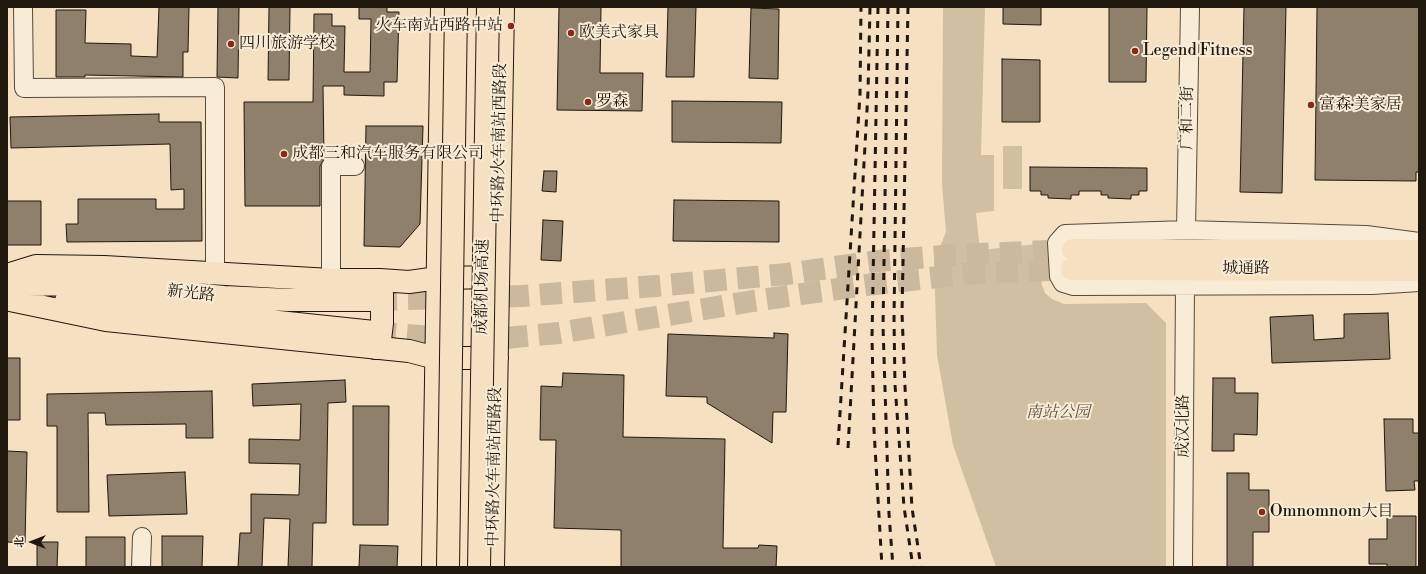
<!DOCTYPE html>
<meta charset="utf-8">
<style>
body{margin:0}
#map{position:relative;width:1426px;height:574px;overflow:hidden;background:#f5e1c1;font-family:"Libre Bodoni","Noto Serif SC",serif}
canvas{display:block}
.frame{position:absolute;inset:0;border:8px solid #20170d;pointer-events:none}
.north{position:absolute;left:12px;top:522px;width:40px;height:40px;-webkit-text-stroke:3px #f8ecd7;paint-order:stroke;rotate:270deg;font-size:11px;font-weight:700;line-height:16px;text-align:center;color:#20170d}
.north::after{content:'';display:block;margin:auto;width:14px;height:18px;background:#20170d;clip-path:polygon(50% 0,100% 100%,50% 72%,0 100%)}
</style>
<div id="map">
<canvas width="1426" height="574"></canvas>
<div class="frame"></div>
<div class="north">北</div>
</div>
<script>
const g = document.querySelector('canvas').getContext('2d');
g.lineJoin = 'round';
function fillPath(path, color) { g.fillStyle = color; g.fill(path, 'evenodd'); }
const toPath = rows => new Path2D(rows.map(r => 'M' + r).join(''));
function strokePath(path, color, width, dash) { g.strokeStyle = color; g.lineWidth = width; g.lineCap = dash ? 'butt' : 'round'; g.setLineDash(dash || []); g.stroke(path); }
function drawText(font, color, halo, rows, align = 'center') {
  g.font = font + ' "Libre Bodoni","Noto Serif SC",serif'; g.lineWidth = 4; g.setLineDash([]); g.textBaseline = 'middle'; g.strokeStyle = halo; g.fillStyle = color; for (const [text, x, y, turn = 0] of rows) {
    g.save(); g.translate(x, y); g.rotate((+turn || 0) * Math.PI / 180); g.textAlign = isNaN(turn) ? turn : align; if (halo) g.strokeText(text, 0, 0); g.fillText(text, 0, 0); g.restore();
  }
}
fillPath(toPath([
 [943,7,985,7,981,155,994,155,994,211,976,213,980,250,1038,244,1042,285,1045,293,1052,299,1064,304,1146,303,1166,323,1166,567,996,567,953,445,937,355,934,262,946,232,942,184],
 [1003,146,1022,146,1022,189,1003,189]
]), '#d1bfa2');
const building = toPath([
 [159,7,189,7,188,52,183,52,183,77,85,75,85,77,56,77,56,10,86,10,85,43,131,44,131,56,157,57,159,7],
 [218,7,239,7,238,78,217,77,218,7],
 [269,7,290,7,289,80,268,80,269,7],
 [359,7,387,7,387,12,399,12,397,82,384,82,384,96,344,95,344,86,323,86,324,159,320,166,320,206,245,206,244,102,313,102,314,14,332,14,332,26,345,26,344,72,370,72,371,19,359,19,359,7],
 [559,7,601,7,600,73,643,73,642,111,557,110,559,7],
 [668,7,696,7,694,77,666,77,668,7],
 [1003,7,1041,7,1041,25,1003,24,1003,7],
 [1109,7,1147,7,1146,82,1109,82,1109,7],
 [1244,7,1286,7,1282,193,1240,192,1244,7],
 [1317,7,1419,7,1419,172,1416,172,1416,181,1315,180,1317,7],
 [751,8,779,9,778,79,749,78,751,8],
 [1002,59,1040,60,1040,122,1002,122,1002,59],
 [672,101,782,102,781,143,672,142,672,101],
 [159,114,159,122,201,122,202,241,67,242,66,224,78,224,78,199,156,199,156,209,184,209,184,189,171,190,170,144,11,148,10,117,159,114],
 [366,126,423,126,420,224,400,247,364,246,366,126],
 [1030,167,1147,168,1147,191,1139,191,1139,195,1131,195,1131,199,1108,198,1108,195,1101,195,1101,191,1079,191,1079,195,1071,195,1071,199,1048,198,1048,195,1041,195,1041,191,1030,191,1030,167],
 [544,171,557,171,556,192,542,191,544,171],
 [674,200,779,201,779,242,673,241,674,200],
 [7,201,41,201,41,245,7,245,7,201],
 [543,220,563,221,561,261,541,260,543,220],
 [1388,313,1390,359,1272,363,1270,317,1313,315,1314,340,1344,338,1344,314,1388,313],
 [774,333,788,334,786,412,773,412,772,443,707,403,707,397,666,396,668,334,774,338,774,333],
 [7,358,20,358,20,420,7,420,7,358],
 [563,373,624,375,623,437,725,439,723,548,758,548,759,545,777,546,776,567,621,567,621,530,554,528,556,440,540,440,541,386,562,387,563,373],
 [1213,378,1235,378,1235,393,1258,393,1257,435,1234,434,1234,451,1212,451,1213,378],
 [345,380,346,402,328,403,326,523,313,523,312,567,288,567,290,519,264,518,262,567,238,567,240,533,251,533,251,494,299,495,300,464,249,463,249,439,300,440,301,404,253,406,252,384,345,380],
 [212,391,213,438,186,438,186,424,106,425,105,413,88,413,89,512,57,512,57,426,47,426,47,394,212,391],
 [353,406,389,406,388,525,353,525,353,406],
 [1384,419,1413,419,1413,433,1419,433,1419,481,1414,481,1415,490,1386,491,1384,419],
 [7,451,27,452,25,543,7,542,7,451],
 [185,472,187,514,109,516,107,475,185,472],
 [1227,473,1249,473,1249,490,1269,490,1269,532,1253,532,1253,567,1227,567,1227,473],
 [1387,516,1416,516,1416,567,1387,567,1387,564,1369,564,1369,539,1387,539,1387,516],
 [162,536,203,536,202,567,162,567,162,536],
 [86,537,125,537,125,567,86,567,86,537],
 [37,542,58,542,57,567,37,567,37,542],
 [360,545,398,546,397,567,359,567,360,545]
]);
fillPath(building, '#8f806b');
strokePath(building, '#20170d', 1);
strokePath(toPath([
 [375,300,521,296,656,286,786,274,878,261,956,255,1073,250],
 [374,332,443,338,505,338,559,333,753,301,866,285,965,274,1072,269]
]), '#cab99d', 22, [22, 11]);
const minor = toPath([
 [23,7,24,88,215,87,215,274],
 [1186,230,1190,7],
 [1419,242,1366,235,1186,230,1065,234,1057,243,1059,276,1063,283,1073,286,1372,285,1419,282],
 [331,280,331,166,355,166],
 [141,567,142,537],
 [1183,567,1185,285]
]);
const major = toPath([
 [1073,250,1419,251],
 [1072,269,1419,270],
 [7,275,36,266,104,267,331,280,380,280,409,282,438,278,498,277],
 [7,285,86,284,224,297,288,300,375,300],
 [10,300,106,320,409,351,436,358,497,358],
 [66,301,78,301,374,332],
 [375,348,380,340,382,323,382,294,380,283],
 [433,567,442,7],
 [493,567,503,7]
]);
strokePath(minor, '#554a3a', 20);
strokePath(major, '#20170d', 24);
strokePath(minor, '#f8ecd7', 18);
strokePath(major, '#f5e1c1', 22);
strokePath(toPath([
 [878,7,872,337,874,430,882,567],
 [888,7,883,326,889,514,893,567],
 [898,7,894,319,895,385,904,507,913,567],
 [908,7,902,313,905,387,912,508,921,567],
 [838,445,860,94,861,7],
 [848,448,868,92,870,7]
]), '#20170d', 3, [7, 7]);
const highwayBridge = toPath([
 [448,567,456,7],
 [479,567,488,7]
]);
strokePath(highwayBridge, '#20170d', 24, []);
strokePath(highwayBridge, '#f5e1c1', 22);
for (const [x, y, r, color] of [
 [511,26,4,"#8f2418"],
 [571,33,4,"#8f2418"],
 [231,44,4,"#8f2418"],
 [1135,51,4,"#8f2418"],
 [588,102,4,"#8f2418"],
 [1311,105,4,"#8f2418"],
 [284,154,4,"#8f2418"],
 [1262,512,4,"#8f2418"]
]) { const dot = new Path2D(); dot.arc(x, y, r, 0, 2 * Math.PI); g.fillStyle = color; g.fill(dot); strokePath(dot, '#f8ecd7', 1.5); }
drawText('16px', '#20170d', '#f8ecd7', [
 ["火车南站西路中站",503,26,"right"],
 ["欧美式家具",579,33],
 ["四川旅游学校",239,44],
 ["Legend Fitness",1143,51],
 ["罗森",596,102],
 ["富森·美家居",1319,105],
 ["成都三和汽车服务有限公司",292,154],
 ["Omnomnom大目",1270,512]
], 'left');
drawText('16px', '#20170d', '#f8ecd7', [
 ["广和二街",1188,118,-89],
 ["中环路火车南站西路段",500,143,-89],
 ["城通路",1246,269],
 ["成都机场高速",483,287,-89],
 ["新光路",191,294,6],
 ["成汉北路",1184,426,-90],
 ["中环路火车南站西路段",495,467,-89]
]);
drawText('italic 16px', '#5e5241', '#f8ecd7', [
 ["南站公园",1058,413]
]);
</script>
